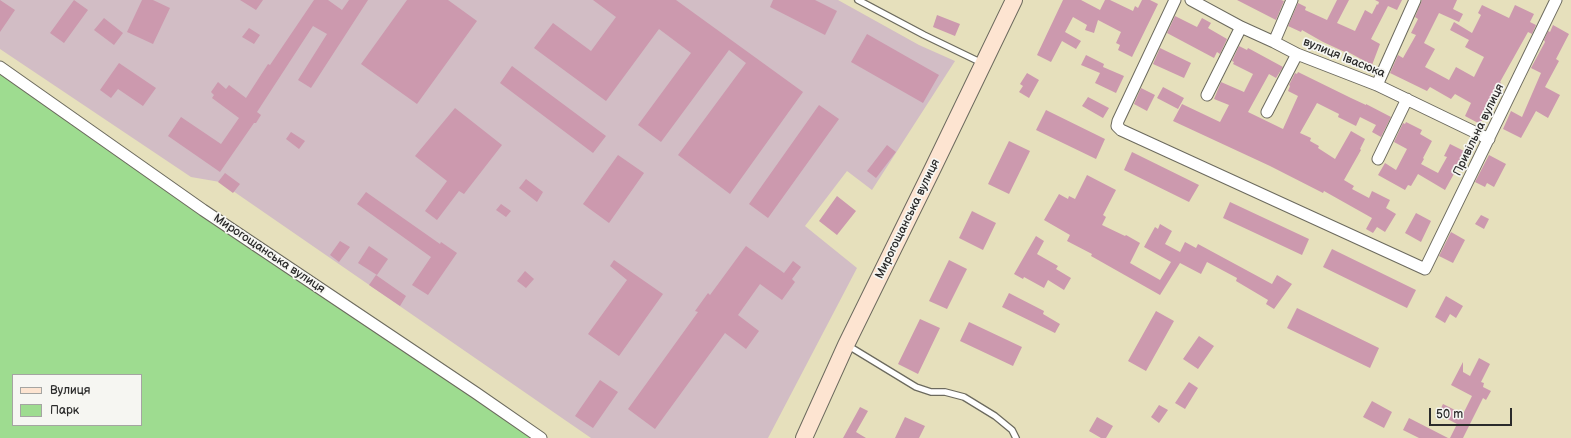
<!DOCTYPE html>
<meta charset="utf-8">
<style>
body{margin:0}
#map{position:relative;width:1571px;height:438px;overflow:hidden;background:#e6e0bc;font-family:"Balsamiq Sans",sans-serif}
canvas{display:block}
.legend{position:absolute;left:12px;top:374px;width:130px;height:52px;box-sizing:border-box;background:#f6f6f2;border:1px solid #a5a5a2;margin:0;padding:5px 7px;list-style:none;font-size:12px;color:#2b2b2b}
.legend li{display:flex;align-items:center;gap:8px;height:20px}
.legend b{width:20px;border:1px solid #a5a5a2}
.scale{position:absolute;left:1429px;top:408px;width:83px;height:18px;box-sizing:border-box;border:2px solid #2b2b2b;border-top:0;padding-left:5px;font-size:12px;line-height:14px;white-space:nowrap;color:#2b2b2b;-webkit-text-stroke:3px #f6f6f2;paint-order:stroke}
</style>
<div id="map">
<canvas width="1571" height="438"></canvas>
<ul class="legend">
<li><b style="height:5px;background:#fde4d1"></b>Вулиця</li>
<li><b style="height:11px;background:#9edc90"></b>Парк</li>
</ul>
<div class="scale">50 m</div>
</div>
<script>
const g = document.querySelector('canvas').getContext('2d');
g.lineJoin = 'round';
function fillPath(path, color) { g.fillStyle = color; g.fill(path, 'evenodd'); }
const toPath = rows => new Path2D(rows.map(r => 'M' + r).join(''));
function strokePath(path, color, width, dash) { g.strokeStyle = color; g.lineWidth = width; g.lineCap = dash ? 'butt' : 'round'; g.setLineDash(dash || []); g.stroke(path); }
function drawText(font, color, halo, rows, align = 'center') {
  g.font = font + ' "Balsamiq Sans",sans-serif'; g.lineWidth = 3.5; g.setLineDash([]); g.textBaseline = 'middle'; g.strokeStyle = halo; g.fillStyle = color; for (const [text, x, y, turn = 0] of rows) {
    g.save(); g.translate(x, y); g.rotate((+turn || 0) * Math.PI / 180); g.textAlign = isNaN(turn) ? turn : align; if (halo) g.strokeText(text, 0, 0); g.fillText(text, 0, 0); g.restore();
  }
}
fillPath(toPath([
 [0,0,838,0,919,45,955,61,872,190,847,171,805,226,857,268,768,438,591,438,220,182,191,177,0,49]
]), '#d2bdc5');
fillPath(toPath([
 [0,67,541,438,0,438],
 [13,375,141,375,141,425,13,425]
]), '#9edc90');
fillPath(toPath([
 [0,0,15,10,0,32],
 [74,0,88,10,64,43,50,33],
 [142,0,153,0,170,8,153,44,127,32],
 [240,0,263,0,256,10],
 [314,0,328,0,342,10,349,0,368,0,311,88,298,80,327,34,313,26,257,112,261,115,256,123,254,123,220,172,168,136,181,117,221,144,239,118,212,98,214,95,211,92,218,82,226,89,229,85,246,98,268,64,270,65],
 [407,0,448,0,477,21,417,104,361,64],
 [593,0,676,0,803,92,730,194,678,155,746,63,729,50,661,142,638,125,691,53,659,29,606,101,534,48,553,23,591,51,616,17],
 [773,0,815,0,837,11,825,35,770,7],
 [1063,0,1081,0,1100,10,1105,0,1110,0,1133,11,1135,6,1138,8,1142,0,1150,0,1158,4,1132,57,1118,50,1120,45,1116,43,1121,32,1098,20,1094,33,1085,30,1087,25,1073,17,1065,32,1081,41,1076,49,1062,41,1051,62,1037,55],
 [1237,0,1281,0,1284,1,1276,20],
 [1337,0,1349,0,1337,23,1355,31,1365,10,1372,14,1377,4,1378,5,1379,2,1375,0,1402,0,1397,10,1388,6,1371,39,1380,44,1372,65,1348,52,1347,53,1323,42,1302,30,1301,32,1288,26,1298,3,1306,7,1305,10,1327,20],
 [1422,0,1457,0,1453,9,1463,14,1459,22,1439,13,1424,43,1435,49,1425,67,1449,80,1456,67,1474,77,1484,57,1465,47,1469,40,1450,30,1454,22,1472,33,1481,15,1478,13,1482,5,1509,18,1515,5,1534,14,1530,22,1536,25,1532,34,1528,32,1500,82,1501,83,1480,124,1465,116,1471,103,1455,94,1451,99,1430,87,1427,91,1390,73,1398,55,1403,58,1416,35,1411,33,1418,19,1415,17],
 [937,15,960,24,955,36,933,27],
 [1175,16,1197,27,1202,18,1211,23,1208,28,1227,39,1220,54,1217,52,1214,58,1167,33],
 [104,18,123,33,114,45,94,30],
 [1553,25,1569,34,1556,59,1559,61,1545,87,1560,95,1548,118,1536,111,1521,138,1503,129,1511,111,1522,117,1541,73,1531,68,1545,42,1544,40,1548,31,1550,32],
 [249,28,260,35,254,44,242,37],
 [867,34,939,75,923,103,851,62],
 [1239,46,1247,50,1248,48,1283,67,1276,78,1269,74,1248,112,1283,129,1298,96,1288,91,1290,86,1289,85,1295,73,1297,74,1298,72,1351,98,1366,105,1366,104,1391,117,1381,137,1372,132,1376,125,1360,117,1356,126,1338,117,1339,114,1317,103,1300,133,1311,138,1310,141,1319,146,1318,148,1335,159,1351,131,1365,139,1360,149,1361,150,1344,180,1354,186,1352,189,1369,198,1372,191,1390,200,1386,208,1396,214,1385,232,1377,227,1373,233,1366,229,1372,218,1324,191,1323,193,1270,166,1173,121,1182,104,1220,122,1229,105,1214,99,1221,82,1244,92,1253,74,1233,64,1234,62,1232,61],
 [1160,48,1191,63,1184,78,1153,64],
 [1086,55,1104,64,1103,67,1124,76,1116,93,1095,83,1100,73,1081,65],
 [119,63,156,88,143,106,118,89,111,98,100,90],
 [512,66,606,136,593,153,500,83],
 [1027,73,1039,80,1029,98,1019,92,1023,86,1020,84],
 [1163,87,1184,98,1178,109,1157,98],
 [1141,88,1155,95,1147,111,1134,104],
 [1088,97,1109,108,1103,118,1082,106],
 [819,105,839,119,768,218,749,204],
 [455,108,502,145,464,194,459,191,437,220,425,211,447,181,415,156],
 [1046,110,1105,139,1096,159,1036,130],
 [1406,122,1422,130,1420,134,1432,141,1423,158,1424,159,1421,164,1438,173,1447,157,1444,156,1450,144,1466,152,1445,190,1418,174,1411,186,1408,185,1405,190,1378,175,1385,163,1396,170,1407,149,1394,142,1403,123,1405,124],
 [291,132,305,141,299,149,286,139],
 [1009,141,1030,151,1009,194,988,184],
 [887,145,896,152,876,178,867,171],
 [1132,152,1199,185,1189,202,1124,170],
 [618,155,644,173,609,223,583,204],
 [1489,155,1506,164,1494,187,1487,183,1485,187,1475,182],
 [225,173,240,184,233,193,218,182],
 [1087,175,1116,190,1103,215,1106,217,1102,225,1125,236,1126,235,1140,243,1130,263,1160,280,1171,262,1144,247,1155,227,1158,229,1160,224,1172,231,1165,244,1180,252,1185,242,1196,248,1198,244,1272,284,1277,275,1292,284,1274,309,1266,304,1268,300,1236,281,1237,278,1207,262,1201,274,1180,263,1160,295,1091,256,1092,254,1067,241,1070,235,1044,220,1059,194,1068,199,1069,196,1075,199],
 [526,179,543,192,537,202,519,188],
 [366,192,440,244,441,242,457,253,428,295,412,285,431,257,357,204],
 [837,196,856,211,837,235,819,221],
 [1230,202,1309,239,1302,255,1223,218],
 [501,204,511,211,506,217,496,210],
 [972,211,996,223,983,250,959,238],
 [1416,213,1431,221,1421,242,1405,233],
 [1481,215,1489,219,1484,229,1475,224],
 [1451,232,1465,240,1453,263,1439,256],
 [1036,236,1044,241,1037,254,1058,266,1056,269,1071,278,1064,290,1048,280,1044,288,1024,277,1023,279,1014,274],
 [340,241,350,247,339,262,330,255],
 [369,246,388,259,377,275,358,263],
 [746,246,784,273,793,261,801,267,792,279,795,282,782,300,760,284,738,315,759,331,746,349,725,333,655,429,628,409,698,312,695,311,708,293,710,295],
 [1332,249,1416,290,1407,308,1323,267],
 [614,260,663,294,619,356,588,334,627,280,610,266],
 [949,260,967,269,947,309,929,301],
 [525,271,534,279,526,288,517,281],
 [376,275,406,296,400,306,369,285],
 [1009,293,1044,311,1043,314,1060,324,1055,333,1002,307],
 [1446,296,1463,306,1456,318,1450,314,1445,323,1435,317],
 [1297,308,1379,348,1370,368,1287,328],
 [1156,311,1174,321,1146,371,1128,361],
 [920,319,940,328,918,374,898,364],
 [969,322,1022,347,1013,366,960,341],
 [1199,336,1214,346,1198,369,1183,359],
 [1479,358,1490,364,1481,382,1484,383,1483,387,1491,391,1486,400,1483,398,1463,438,1450,438,1457,424,1438,414,1443,404,1463,414,1472,396,1451,385,1463,362,1463,372,1470,376],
 [600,380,618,392,593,428,575,416],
 [1189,382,1198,388,1185,409,1175,403],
 [1372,401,1392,412,1384,428,1363,417],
 [1159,405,1168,410,1159,423,1151,417],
 [860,407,868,411,856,432,866,438,843,438],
 [905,417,925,426,919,438,895,438],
 [1097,417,1113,426,1106,438,1101,438,1089,431],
 [1409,418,1448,438,1419,438,1403,430]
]), '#cc99ae');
const lane = toPath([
 [858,0,924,35,982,63],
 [847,345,916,387,931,392,945,392,964,397,995,416,1012,430,1016,438]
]);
const street = toPath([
 [1175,0,1118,121,1117,126,1121,130,1425,269,1556,0],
 [1191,0,1241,27,1274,42,1297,54,1377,85,1489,139],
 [1274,42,1292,0],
 [0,67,203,210,476,393,541,438],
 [1377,85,1415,0],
 [1207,95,1241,27],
 [1267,112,1297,54],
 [1378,159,1407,99]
]);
const secondary = toPath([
 [804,438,846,345,933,168,1014,0]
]);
strokePath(lane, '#6c6a5e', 8);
strokePath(street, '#6c6a5e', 13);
strokePath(secondary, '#6c6a5e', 18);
strokePath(lane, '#fff', 5.5);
strokePath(street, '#fff', 11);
strokePath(secondary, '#fde4d1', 16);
drawText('12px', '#2b2b2b', '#f6f6f2', [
 ["вулиця Івасюка",1344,58,22],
 ["Привільна вулиця",1479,130,-64],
 ["Мирогощанська вулиця",908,219,-64],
 ["Мирогощанська вулиця",269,254,34]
]);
</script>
